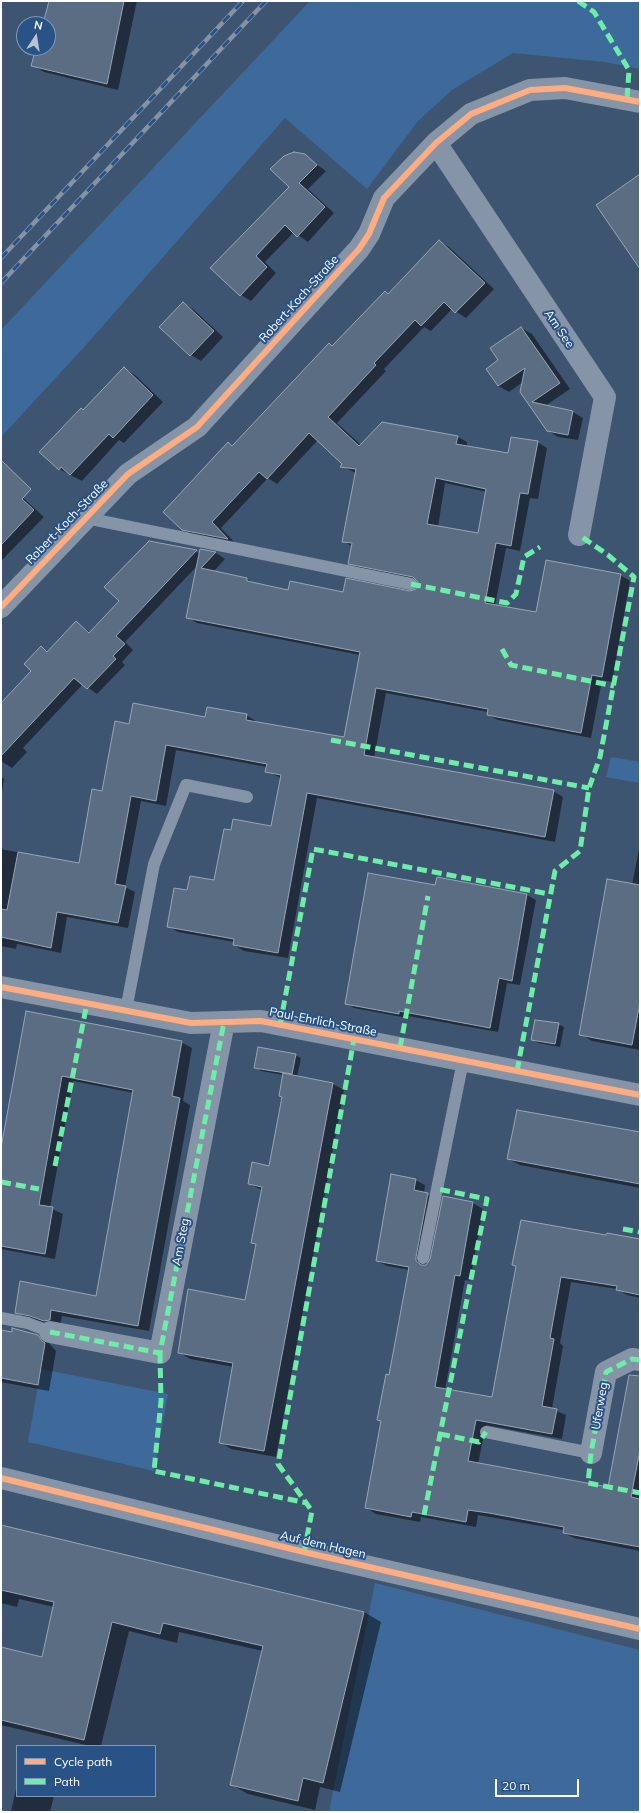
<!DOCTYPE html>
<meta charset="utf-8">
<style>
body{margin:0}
#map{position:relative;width:641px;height:1813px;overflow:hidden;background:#3e5571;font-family:Mulish,sans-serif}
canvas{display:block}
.frame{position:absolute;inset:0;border:2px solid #fff;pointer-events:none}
.legend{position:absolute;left:16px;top:1745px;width:140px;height:52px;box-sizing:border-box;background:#295386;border:1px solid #7f98b6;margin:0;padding:5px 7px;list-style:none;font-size:12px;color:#fff}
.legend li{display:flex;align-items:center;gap:8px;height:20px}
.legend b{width:20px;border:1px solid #7f98b6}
.north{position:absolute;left:16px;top:16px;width:40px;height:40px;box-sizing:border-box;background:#295386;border:1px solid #7f98b6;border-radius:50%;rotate:12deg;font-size:11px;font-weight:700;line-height:16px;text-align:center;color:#fff}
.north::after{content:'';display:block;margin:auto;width:14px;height:18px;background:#bbc4cd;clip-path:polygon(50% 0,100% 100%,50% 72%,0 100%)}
.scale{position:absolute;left:495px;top:1779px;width:84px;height:18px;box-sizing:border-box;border:2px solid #fff;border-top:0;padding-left:5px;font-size:12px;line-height:14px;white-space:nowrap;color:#fff;-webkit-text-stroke:3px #295386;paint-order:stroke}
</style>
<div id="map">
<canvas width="641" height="1813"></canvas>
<div class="frame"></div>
<ul class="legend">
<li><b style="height:5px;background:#ffac80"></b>Cycle path</li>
<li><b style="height:5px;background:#6deda7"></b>Path</li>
</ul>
<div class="north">N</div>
<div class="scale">20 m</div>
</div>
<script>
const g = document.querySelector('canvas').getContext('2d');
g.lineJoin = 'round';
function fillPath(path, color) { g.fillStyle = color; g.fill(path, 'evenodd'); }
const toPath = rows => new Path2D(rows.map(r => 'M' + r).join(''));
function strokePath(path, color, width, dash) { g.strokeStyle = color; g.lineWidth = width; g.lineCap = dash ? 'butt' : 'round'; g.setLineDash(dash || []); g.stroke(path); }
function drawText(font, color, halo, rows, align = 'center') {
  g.font = font + ' Mulish,sans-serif'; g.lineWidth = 4; g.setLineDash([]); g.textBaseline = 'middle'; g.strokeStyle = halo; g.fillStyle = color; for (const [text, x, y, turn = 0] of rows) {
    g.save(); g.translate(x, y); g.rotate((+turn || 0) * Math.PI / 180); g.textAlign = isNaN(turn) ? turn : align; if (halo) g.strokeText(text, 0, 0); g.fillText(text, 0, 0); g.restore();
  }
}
fillPath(toPath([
 [310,1,640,1,640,69,605,62,513,53,452,90,418,121,367,189,285,118,86,345,1,437,1,330],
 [611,757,640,762,640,783,606,777],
 [41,1369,168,1394,154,1471,28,1442],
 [375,1583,640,1650,640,1812,329,1812]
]), '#3d6a9b');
fillPath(toPath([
 [50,1,137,1,118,90,44,72,32,65,37,48,48,48,48,24,44,24],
 [288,154,301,154,326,171,308,189,334,213,308,242,294,232,265,262,276,273,251,301,241,295,212,268,290,187,272,169],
 [439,241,449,247,494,289,466,318,452,309,431,331,424,327,384,369,386,371,337,423,361,445,458,437,467,442,467,447,509,454,537,442,547,448,538,499,530,498,520,551,506,548,495,606,537,613,620,575,630,581,612,682,602,680,591,738,498,720,488,715,488,712,386,693,374,758,553,791,563,797,555,842,317,798,288,958,244,951,234,945,234,942,178,932,168,926,188,891,215,882,232,832,272,827,281,778,266,771,267,767,176,750,166,806,141,801,125,887,135,892,128,928,67,917,61,953,17,944,16,949,1,946,1,849,80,864,103,792,130,725,246,715,256,721,256,723,345,739,360,655,197,623,187,617,198,565,125,642,133,650,122,662,125,665,97,694,83,684,23,748,27,752,12,768,1,761,1,705,33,671,41,647,49,652,76,622,91,633,120,601,149,542,200,553,201,550,216,553,225,559,213,572,247,579,256,584,289,591,344,594,410,592,417,590,418,581,359,569,350,563,353,547,343,541,356,473,341,466,344,464,318,440,277,484,268,478,221,528,236,544,193,535,183,529,228,443,233,446,329,344,333,346,385,292,389,294],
 [445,483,487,492,479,534,438,527],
 [183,303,193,309,223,337,201,361,191,355,161,327],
 [521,328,532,334,570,389,545,406,573,412,583,418,578,440,558,437,547,430,521,392,523,382,509,392,498,386,499,360],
 [124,368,135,375,163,402,124,443,119,440,82,481,59,469],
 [19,494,44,517,1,561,1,495],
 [1,777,4,779,1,797],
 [640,844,640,1050,592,1041,580,1034,632,885],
 [437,879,527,895,536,900,520,985,507,983,498,1032,408,1016,407,1018,354,1008,346,1003,436,887],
 [27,1012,181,1042,192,1048,183,1101,190,1105,149,1331,62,1316,60,1326,55,1327,41,1321,26,1318,16,1312,96,1298,134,1093,73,1081,50,1208,63,1214,55,1259,1,1249,1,1153],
 [558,1024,564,1027,560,1047,538,1043,532,1039],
 [295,1055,301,1058,297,1077,333,1084,344,1090,276,1457,231,1449,220,1442,234,1367,190,1359,179,1352,246,1301,256,1245,252,1243,262,1190,249,1184,270,1167,283,1098,280,1096,283,1075,261,1071,256,1067],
 [640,1134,640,1188,520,1165,508,1159],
 [415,1180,425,1185,424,1193,438,1200,426,1267,431,1260,444,1197,473,1203,483,1209,470,1281,465,1280,445,1390,493,1398,517,1267,513,1265,607,1236,640,1240,640,1298,627,1295,617,1289,571,1282,560,1343,563,1346,552,1409,566,1415,562,1439,486,1425,478,1464,608,1488,640,1387,640,1551,574,1538,564,1533,564,1530,478,1515,476,1527,421,1517,420,1522,376,1514,366,1508,410,1270,387,1266,377,1261],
 [13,1329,38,1336,49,1343,56,1351,49,1391,1,1382,1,1331,12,1333],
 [1,1526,364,1612,381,1622,340,1792,320,1787,315,1810,248,1794,232,1785,263,1651,179,1632,177,1643,129,1631,101,1746,90,1746,1,1725,1,1648,43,1658,54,1607,19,1599,17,1607,1,1603],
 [17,1784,17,1796,54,1796,50,1812,11,1812]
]), '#0007');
const building = toPath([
 [49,1,124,1,107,84,31,66,36,48,48,48,48,24,43,24,49,1],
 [294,152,305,154,317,165,299,183,325,207,297,237,285,225,256,256,267,267,240,296,210,268,289,187,270,169,284,156,294,152],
 [640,174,640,269,596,205,640,174],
 [439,240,485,283,455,313,444,302,421,326,415,320,374,363,376,365,328,417,359,446,382,422,458,436,456,444,508,453,511,437,538,441,528,494,520,493,511,546,496,543,485,603,536,612,546,560,621,574,602,677,592,675,581,733,487,715,488,709,376,688,364,755,554,790,545,837,307,793,278,953,233,945,234,939,167,927,174,888,187,890,190,876,214,880,224,829,231,830,233,819,271,826,281,775,265,772,267,764,166,745,156,801,131,796,115,884,126,886,118,923,57,912,51,948,1,937,1,909,7,910,18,852,79,863,92,789,102,791,115,721,129,724,133,703,205,717,207,707,247,714,246,720,344,737,360,652,186,618,200,549,216,552,201,568,247,578,247,581,288,590,290,581,343,592,346,578,410,591,416,589,418,582,413,577,348,564,352,543,342,542,356,469,340,467,342,464,309,433,267,479,259,472,212,522,228,539,182,530,163,512,228,442,232,446,329,343,332,346,385,291,388,294,439,240],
 [436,478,486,489,478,533,427,524,436,478],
 [183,302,214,331,190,356,159,327,183,302],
 [521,327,560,383,532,402,573,411,568,435,547,431,520,392,525,368,498,386,486,369,498,360,490,348,521,327],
 [124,367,153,395,113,438,109,434,70,475,61,467,59,470,39,452,81,408,83,410,124,367],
 [1,460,31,489,22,499,34,510,1,545,1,460],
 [149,541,197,550,116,636,125,644,113,656,116,659,87,689,74,678,1,756,1,703,31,671,24,664,41,646,47,652,76,621,89,633,119,601,104,587,149,541],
 [368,873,435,885,437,877,527,894,512,981,499,978,490,1028,399,1011,399,1014,345,1004,368,873],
 [607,879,640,885,640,1002,632,1045,579,1035,607,879],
 [26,1011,182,1041,172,1096,180,1098,138,1326,51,1310,50,1320,44,1321,30,1316,15,1313,20,1281,96,1296,133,1090,62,1076,39,1205,53,1207,45,1254,1,1246,1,1148,26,1011],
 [535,1020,559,1023,555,1044,531,1040,535,1020],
 [258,1047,296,1054,292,1074,254,1068,258,1047],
 [283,1073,333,1083,264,1451,219,1443,233,1363,178,1353,188,1289,245,1300,256,1244,251,1243,262,1187,248,1184,252,1162,269,1166,282,1097,279,1096,283,1073],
 [517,1110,640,1132,640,1184,507,1159,517,1110],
 [391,1174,416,1179,414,1190,428,1193,416,1257,416,1261,421,1265,426,1265,430,1259,443,1196,473,1202,460,1276,455,1275,435,1387,492,1397,516,1266,512,1265,521,1220,606,1235,607,1233,640,1239,640,1295,616,1290,617,1286,561,1277,550,1338,554,1339,542,1406,557,1409,552,1434,476,1420,468,1461,608,1487,629,1375,640,1376,640,1450,631,1497,640,1499,640,1547,563,1533,564,1527,489,1513,468,1510,466,1522,412,1512,411,1517,365,1508,381,1421,377,1420,386,1374,389,1375,409,1267,376,1261,391,1174],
 [12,1328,38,1335,42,1341,45,1343,38,1385,1,1378,1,1330,12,1332,12,1328],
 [1,1525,364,1612,323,1783,303,1778,298,1801,230,1785,263,1646,163,1623,160,1634,112,1622,84,1740,1,1720,1,1647,42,1657,54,1602,1,1590,1,1525]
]);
fillPath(building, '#5b6d83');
strokePath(building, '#98a5b5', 1);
strokePath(toPath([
 [86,518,411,584],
 [126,1010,154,864,186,785,247,797],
 [423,1258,463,1061],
 [1,1318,28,1323,50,1332],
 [486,1432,591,1453]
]), '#8594a7', 12);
strokePath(toPath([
 [436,143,605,397,579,535],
 [1,607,128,474,197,427,359,249,369,234,384,198,436,143,471,114,530,90,565,88,640,102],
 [1,987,191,1023,261,1021,640,1095],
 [50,1332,160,1353,224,1022],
 [591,1453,606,1372,632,1359,640,1360],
 [1,1478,304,1552,640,1629]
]), '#8594a7', 22);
const rail = toPath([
 [1,258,243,1],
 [1,283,266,1]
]);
strokePath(rail, '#8493a5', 4.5);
strokePath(rail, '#295386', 3, [9]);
strokePath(toPath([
 [578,1,594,12,629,70,627,99],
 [411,584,507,603,516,594,524,557,540,547],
 [502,649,511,665,614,686],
 [331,740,589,788],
 [280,1025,313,849,549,894],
 [400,1048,428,896],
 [517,1071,555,871,580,851,589,788,600,757,634,577,608,555,579,535],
 [55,1166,87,1003],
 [1,1182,39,1189],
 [623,1229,640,1232],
 [50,1332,160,1353,224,1022],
 [160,1353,161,1401,154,1471,307,1503],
 [640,1360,632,1359,606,1372,591,1453,588,1483,640,1493],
 [440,1434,479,1442,486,1432],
 [424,1515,487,1199,438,1189],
 [304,1552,312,1511,278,1464,354,1039]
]), '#6deda7', 5, [10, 5]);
strokePath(toPath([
 [1,607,128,474,197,427,359,249,369,234,384,198,436,143,471,114,530,90,565,88,640,102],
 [1,987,191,1023,261,1021,640,1095],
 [1,1478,304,1552,640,1629]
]), '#ffac80', 6);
drawText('12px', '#fff', '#295386', [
 ["Robert-Koch-Straße",299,299,-48],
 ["Am See",559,329,56],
 ["Robert-Koch-Straße",67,522,-46],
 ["Paul-Ehrlich-Straße",323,1022,11],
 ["Am Steg",181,1242,-79],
 ["Uferweg",600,1406,-80],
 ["Auf dem Hagen",323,1545,13]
]);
</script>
